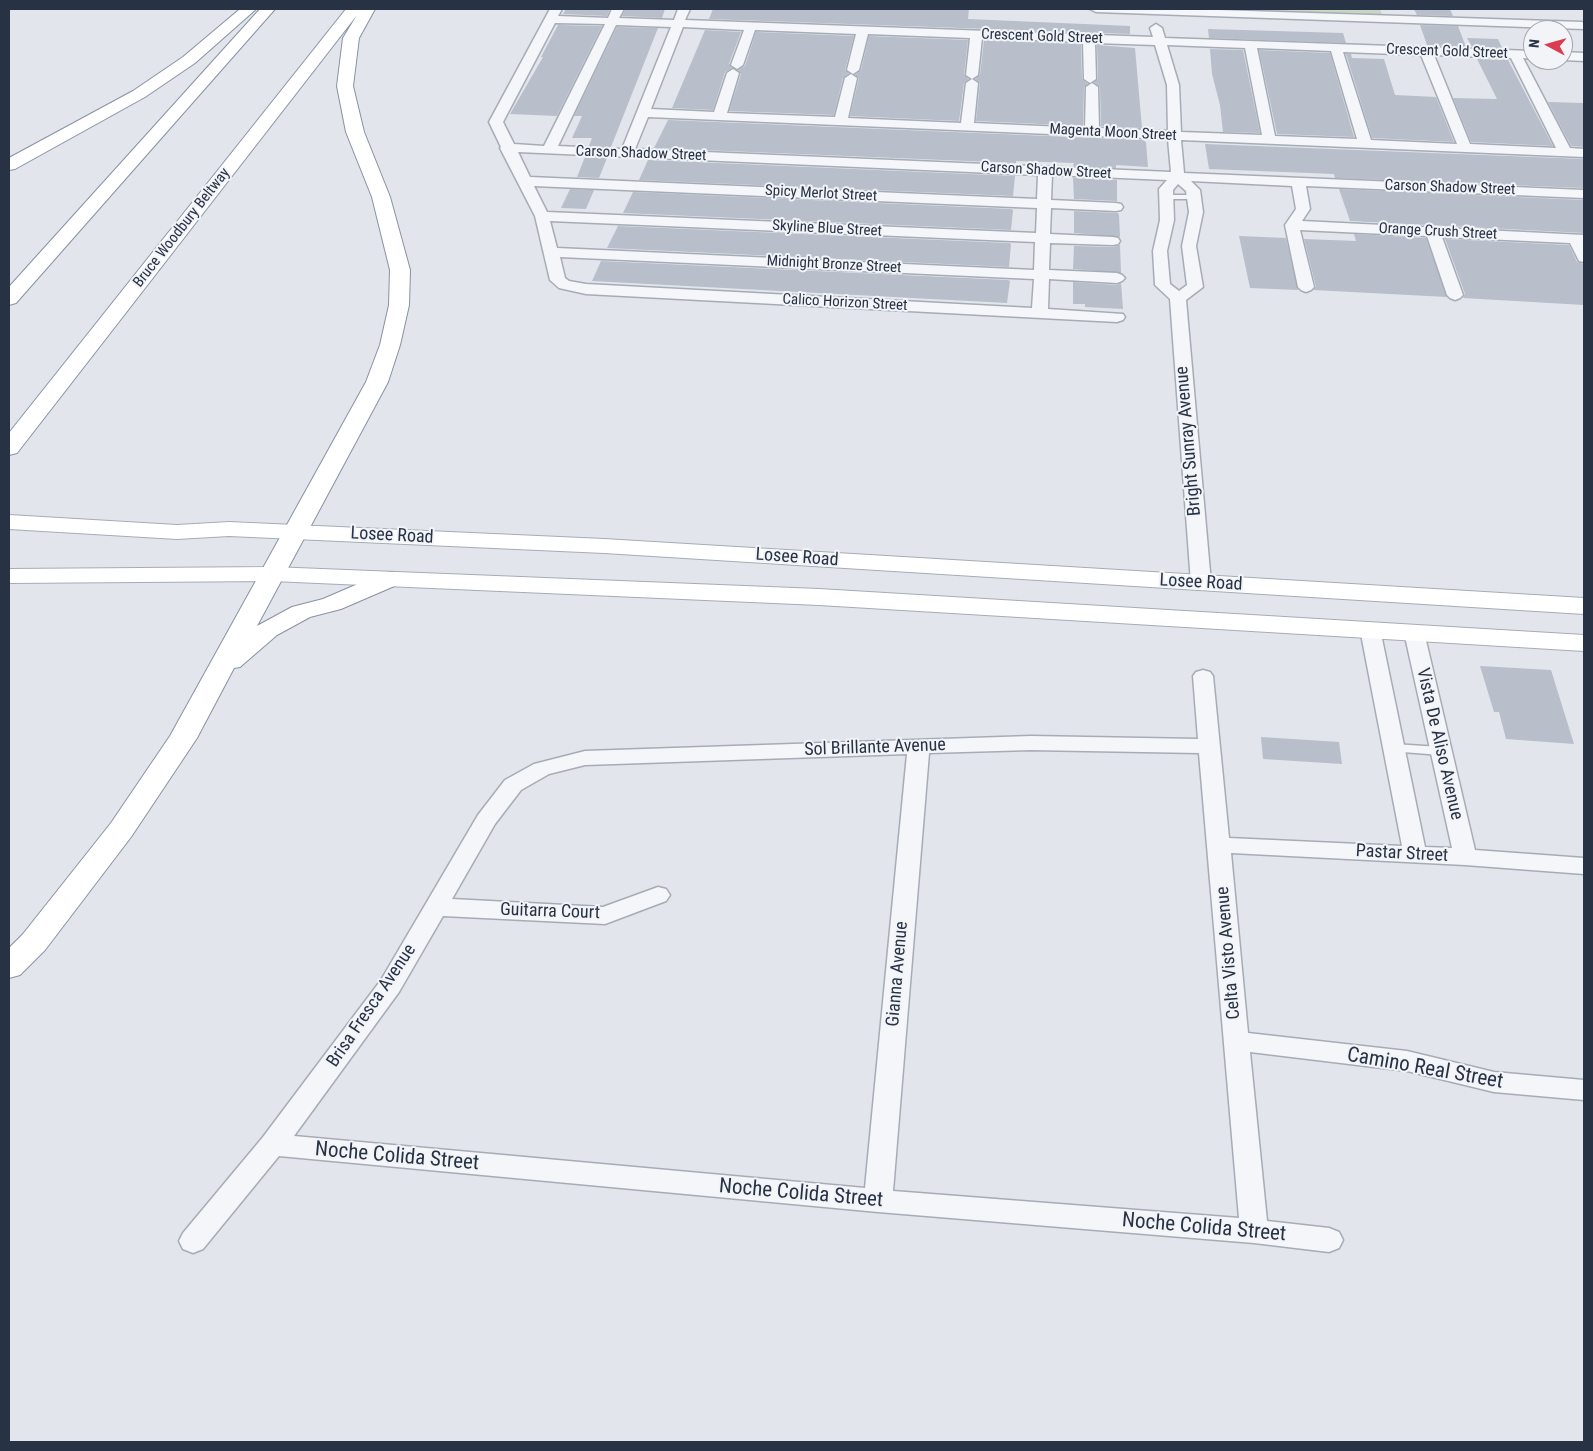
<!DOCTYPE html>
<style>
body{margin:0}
#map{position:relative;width:1593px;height:1451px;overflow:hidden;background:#e2e5eb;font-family:"Roboto Condensed",sans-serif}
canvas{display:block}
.frame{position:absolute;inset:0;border:10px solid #283245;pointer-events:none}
.north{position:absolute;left:1523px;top:20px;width:50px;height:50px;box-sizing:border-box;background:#f2f4f8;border:1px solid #a1a6b0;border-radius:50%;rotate:276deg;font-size:14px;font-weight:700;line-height:20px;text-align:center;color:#283245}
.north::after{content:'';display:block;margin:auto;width:18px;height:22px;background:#db3c50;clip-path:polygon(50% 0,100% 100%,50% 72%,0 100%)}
</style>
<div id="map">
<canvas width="1593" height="1451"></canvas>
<div class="frame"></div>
<div class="north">N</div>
</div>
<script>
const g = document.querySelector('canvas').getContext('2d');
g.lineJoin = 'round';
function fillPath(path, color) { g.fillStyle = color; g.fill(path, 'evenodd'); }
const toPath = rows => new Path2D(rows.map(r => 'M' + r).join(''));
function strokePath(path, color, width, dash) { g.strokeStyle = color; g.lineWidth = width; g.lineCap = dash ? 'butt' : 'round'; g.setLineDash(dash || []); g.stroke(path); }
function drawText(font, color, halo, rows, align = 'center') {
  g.font = font + ' "Roboto Condensed",sans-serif'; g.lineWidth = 4; g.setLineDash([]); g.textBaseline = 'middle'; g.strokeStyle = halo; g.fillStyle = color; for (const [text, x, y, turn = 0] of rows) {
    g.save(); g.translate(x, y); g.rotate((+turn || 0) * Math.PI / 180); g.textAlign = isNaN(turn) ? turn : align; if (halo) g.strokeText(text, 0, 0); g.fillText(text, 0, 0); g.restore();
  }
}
fillPath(toPath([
 [1148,9,1380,9,1383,17]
]), '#c6d6c2');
fillPath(toPath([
 [566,9,610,9,607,16,563,14],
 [626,9,665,9,662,18,622,16],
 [713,9,969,9,968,19,1130,26,1130,34,709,19],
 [1414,9,1450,9,1453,16,1417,15],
 [558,25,602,26,557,116,510,114,543,57,541,57],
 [1420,25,1458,26,1466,47,1427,45],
 [617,27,658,28,611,147,589,146,592,138,572,138,582,116,574,116],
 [1208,29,1343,33,1346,43,1209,38],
 [705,30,741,32,729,64,732,68,725,72,713,110,672,108],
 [756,32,854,36,845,70,849,73,843,78,834,115,729,111,741,74,738,70,745,66],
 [869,36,968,40,964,75,969,79,964,83,959,121,850,116,859,78,855,75,861,70],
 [1467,38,1498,39,1502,48,1472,47],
 [984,40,1081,44,1082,79,1088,84,1084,87,1083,126,976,121,980,83,975,79,980,75],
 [1097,45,1135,48,1142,128,1101,126,1100,87,1094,82,1098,79],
 [1210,49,1243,50,1260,133,1223,132,1220,105,1212,74],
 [1259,50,1330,53,1354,137,1277,134],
 [1346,54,1351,54,1352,58,1384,59,1395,95,1436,97,1454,142,1372,138],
 [1477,59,1508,60,1553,146,1471,142,1453,98,1497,99],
 [1548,102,1584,103,1584,147,1571,146],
 [668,120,1143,140,1146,142,1148,167,1116,165,1116,168,1073,166,1074,163,1016,161,1016,163,654,148],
 [1205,144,1584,159,1584,188,1335,178,1334,174,1209,169],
 [585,157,607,158,599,178,577,177],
 [648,160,1015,176,1013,196,639,180],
 [1073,178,1117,180,1117,201,1074,199],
 [570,189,594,190,586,209,561,208],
 [1339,189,1584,200,1584,233,1350,221],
 [633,192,1011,209,1013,210,1011,230,623,213],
 [1074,211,1118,213,1119,215,1120,237,1074,233],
 [618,226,1009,243,1011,244,1009,267,607,248],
 [1354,234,1426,238,1447,297,1313,290,1316,287,1304,239,1356,241],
 [1239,236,1286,238,1298,290,1250,288],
 [1445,239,1569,245,1577,262,1584,264,1584,305,1463,298,1465,294],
 [1120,245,1121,273,1073,269,1074,246,1113,247],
 [601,261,1008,280,1010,281,1007,303,592,281],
 [1073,282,1117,285,1121,283,1123,309,1085,307,1085,304,1073,304],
 [1480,666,1551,670,1574,744,1506,739,1499,712,1494,712],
 [1261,737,1339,742,1342,764,1263,759]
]), '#b8beca');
const service = toPath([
 [1165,195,1194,195,1198,197,1194,199,1165,199,1165,195],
 [1393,744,1441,747,1447,751,1441,755,1389,751,1387,748,1389,745,1393,744]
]);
const minor = toPath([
 [550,9,562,9,558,16,608,18,612,9,624,9,619,18,674,20,678,9,690,9,685,20,1153,37,1150,28,1156,24,1162,28,1165,38,1533,51,1533,59,1523,58,1570,148,1584,149,1584,157,1181,140,1184,173,1584,190,1584,198,1306,186,1310,209,1302,221,1584,235,1584,262,1579,261,1570,243,1442,237,1463,295,1460,298,1455,300,1450,298,1447,295,1427,236,1300,230,1314,287,1311,290,1306,292,1301,290,1298,287,1285,225,1296,209,1292,186,1191,181,1200,190,1203,212,1196,246,1203,287,1186,300,1211,583,1208,587,1201,589,1194,587,1191,583,1170,299,1155,285,1153,251,1160,220,1159,189,1167,180,1052,175,1051,200,1116,203,1121,204,1123,207,1121,210,1116,211,1051,208,1050,234,1113,237,1118,238,1120,241,1118,244,1113,245,1050,243,1049,270,1117,273,1122,275,1125,278,1122,281,1117,283,1049,279,1048,309,1123,314,1125,317,1123,320,1117,322,586,294,559,288,550,280,535,216,500,148,501,147,489,122,550,9],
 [555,23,605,24,544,146,514,144,503,122,555,23],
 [616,25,671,27,622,149,558,146,616,25],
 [683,27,744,30,731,65,737,69,743,65,755,30,856,34,847,70,853,74,859,70,868,34,970,38,966,75,972,79,978,75,982,38,1083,42,1084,79,1090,83,1096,79,1095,43,1155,45,1167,85,1168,131,1099,128,1098,87,1092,83,1086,87,1085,128,974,123,978,83,972,79,966,83,961,123,848,118,857,78,851,74,845,78,835,117,727,113,739,73,733,69,727,73,714,112,651,109,683,27],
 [1167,45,1245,48,1262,135,1181,132,1179,85,1167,45],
 [1257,48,1331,51,1357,139,1275,136,1257,48],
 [1343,52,1421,55,1457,144,1371,140,1343,52],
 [1434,55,1511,58,1556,148,1470,144,1434,55],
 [648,117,1168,139,1171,172,635,149,648,117],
 [518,152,1038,175,1037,199,530,177,518,152],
 [1178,184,1186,191,1189,212,1182,246,1187,285,1179,291,1170,284,1167,251,1174,220,1173,190,1178,184],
 [534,186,1037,208,1036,233,547,212,534,186],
 [550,221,1035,242,1034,270,557,248,550,221],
 [560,257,1034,279,1032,308,586,284,569,281,565,278,560,257],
 [1090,9,1188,9,1582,22,1584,23,1584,29,1096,12,1090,9],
 [1563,52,1584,53,1584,61,1563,60,1563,52],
 [1370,623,1377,625,1380,629,1425,847,1452,848,1404,632,1407,628,1414,626,1421,628,1424,632,1475,850,1584,858,1584,874,1465,865,1231,853,1248,1033,1407,1051,1494,1072,1584,1080,1584,1100,1494,1092,1407,1071,1250,1052,1267,1221,1329,1228,1339,1232,1343,1240,1339,1248,1329,1252,1254,1243,878,1212,279,1156,203,1249,193,1253,183,1249,179,1241,183,1233,263,1137,381,980,478,815,505,780,534,764,585,751,1031,736,1198,739,1193,676,1196,672,1203,670,1210,672,1213,676,1229,838,1402,846,1360,629,1363,625,1370,623],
 [1031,750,1199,753,1239,1218,893,1191,929,753,1031,750],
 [907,754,865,1188,294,1136,399,992,443,916,605,924,666,901,670,895,666,889,658,887,603,907,452,899,495,824,521,790,549,774,585,765,907,754]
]);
const secondary = toPath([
 [9,515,177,525,229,522,604,539,1584,598,1584,614,604,553,229,536,177,539,9,529,9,515],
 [272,567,819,589,1584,635,1584,651,819,605,272,581,9,583,9,569,272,567]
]);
const motorway = toPath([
 [240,9,255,10,195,63,145,97,15,169,9,170,9,158,133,91,183,57,240,9],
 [260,9,275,9,16,303,9,305,9,287,260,9],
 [346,9,375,9,359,38,353,86,364,132,390,197,410,270,409,305,400,345,388,382,257,626,292,607,323,599,381,574,390,572,399,574,402,579,399,584,341,609,310,617,277,635,240,667,234,668,197,738,131,837,45,950,20,975,9,978,9,948,23,934,111,823,170,736,366,382,380,345,389,305,390,270,372,197,346,132,337,86,343,38,357,15,17,453,9,455,9,433,346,9]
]);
strokePath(service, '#a6acb6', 3);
strokePath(minor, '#a6acb6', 3);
strokePath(secondary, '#a6acb6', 2);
strokePath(motorway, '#8792a3', 2);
fillPath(service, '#f5f6f9');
fillPath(minor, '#f5f6f9');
fillPath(secondary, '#fff');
fillPath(motorway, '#fff');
drawText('15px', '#283245', '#f2f4f8', [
 ["Crescent Gold Street",1042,37,2],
 ["Crescent Gold Street",1447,52,2],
 ["Magenta Moon Street",1113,133,3],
 ["Carson Shadow Street",641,154,2],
 ["Carson Shadow Street",1046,171,3],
 ["Carson Shadow Street",1450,188,2],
 ["Spicy Merlot Street",821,194,3],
 ["Bruce Woodbury Beltway",182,228,-52],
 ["Skyline Blue Street",827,229,3],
 ["Orange Crush Street",1438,232,3],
 ["Midnight Bronze Street",834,265,3],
 ["Calico Horizon Street",845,303,3]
]);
drawText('18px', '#283245', '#f2f4f8', [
 ["Bright Sunray Avenue",1189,441,-95],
 ["Losee Road",392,536,3],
 ["Losee Road",797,558,4],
 ["Losee Road",1201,583,3],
 ["Vista De Aliso Avenue",1439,744,77],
 ["Sol Brillante Avenue",875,748,-2],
 ["Pastar Street",1402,854,3],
 ["Guitarra Court",550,912,2],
 ["Celta Visto Avenue",1229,953,-95],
 ["Gianna Avenue",898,974,-85],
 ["Brisa Fresca Avenue",372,1006,-56]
]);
drawText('21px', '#283245', '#f2f4f8', [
 ["Camino Real Street",1425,1069,10],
 ["Noche Colida Street",397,1157,5],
 ["Noche Colida Street",801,1194,5],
 ["Noche Colida Street",1204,1228,5]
]);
</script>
